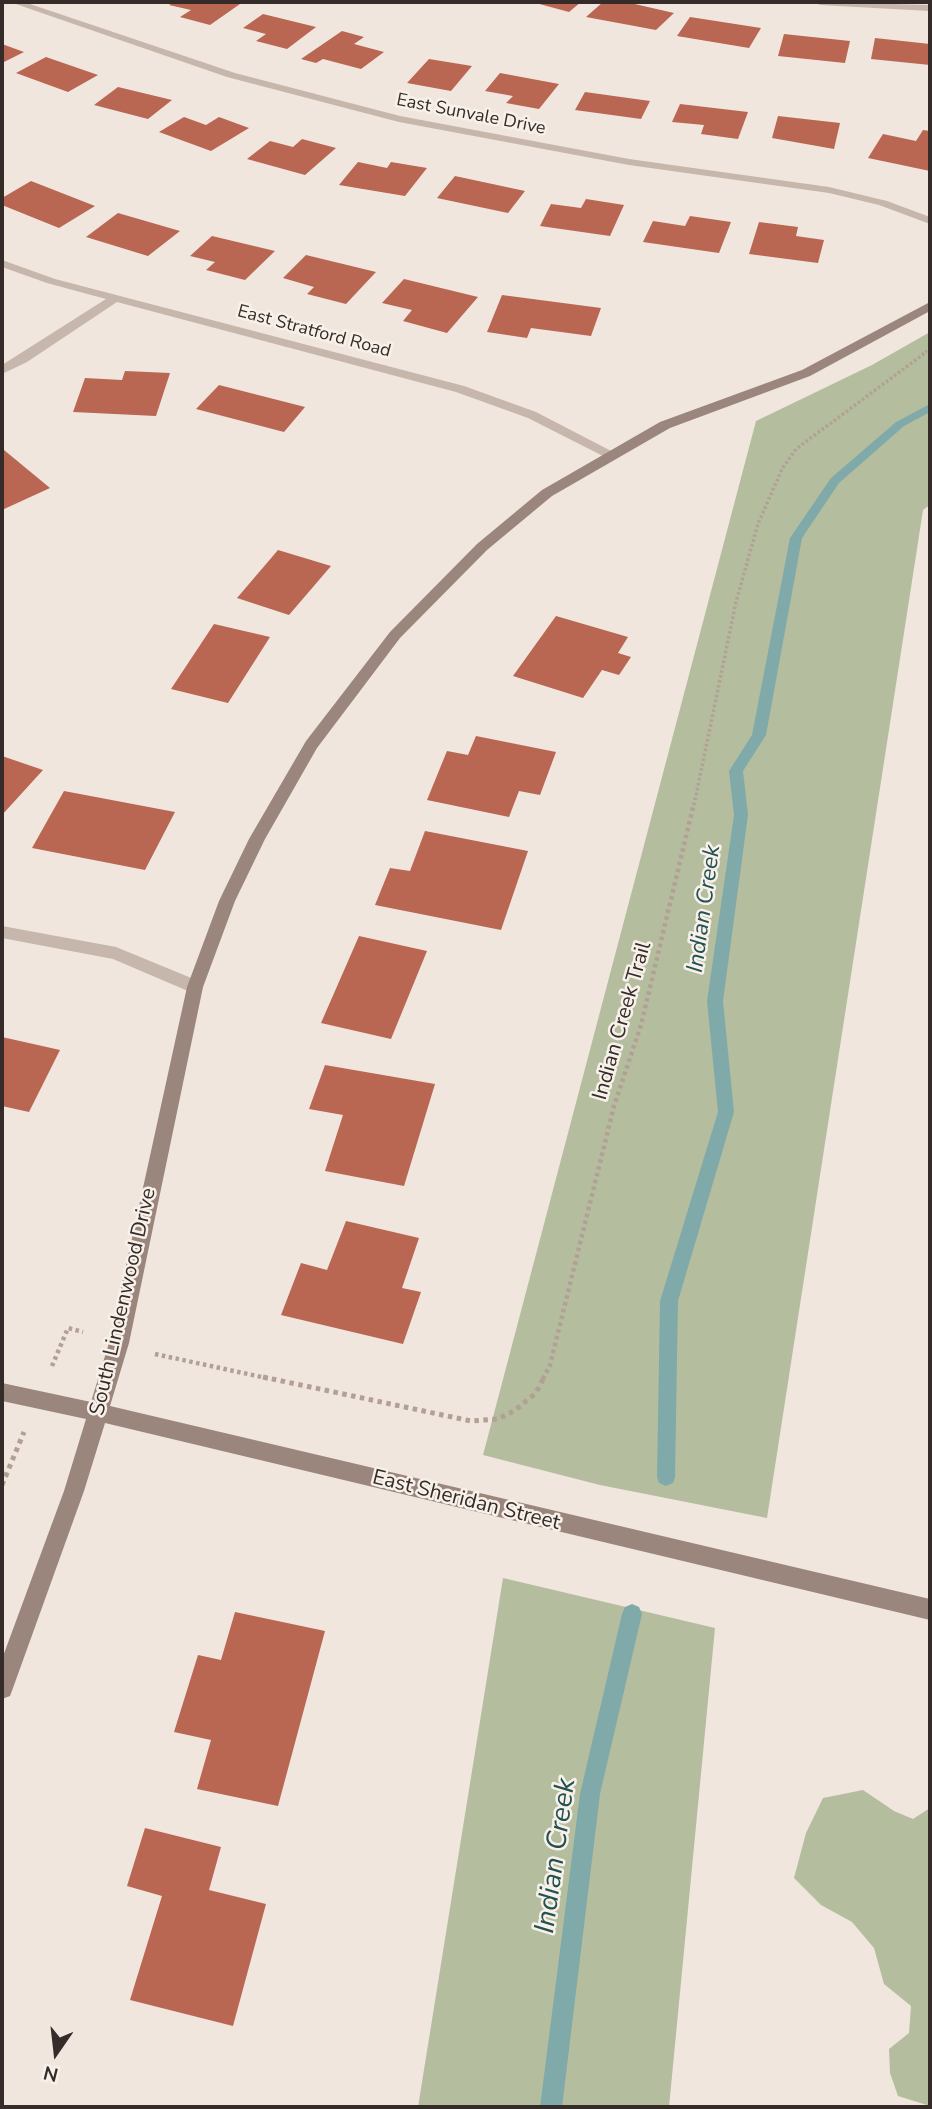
<!DOCTYPE html>
<style>
body{margin:0}
#map{position:relative;width:932px;height:2109px;overflow:hidden;background:#f0e6de;font-family:"Nunito Sans",sans-serif}
canvas{display:block}
.frame{position:absolute;inset:0;border:4px solid #352c29;pointer-events:none}
.north{position:absolute;left:21px;top:2018px;width:70px;height:70px;-webkit-text-stroke:5px #f8f1ea;paint-order:stroke;rotate:194deg;font-size:19px;font-weight:700;line-height:28px;text-align:center;color:#352c29}
.north::after{content:'';display:block;margin:auto;width:24px;height:32px;background:#352c29;clip-path:polygon(50% 0,100% 100%,50% 72%,0 100%)}
</style>
<div id="map">
<canvas width="932" height="2109"></canvas>
<div class="frame"></div>
<div class="north">N</div>
</div>
<script>
const g = document.querySelector('canvas').getContext('2d');
g.lineJoin = 'round';
function fillPath(path, color) { g.fillStyle = color; g.fill(path, 'evenodd'); }
const toPath = rows => new Path2D(rows.map(r => 'M' + r).join(''));
function strokePath(path, color, width, dash) { g.strokeStyle = color; g.lineWidth = width; g.lineCap = dash ? 'butt' : 'round'; g.setLineDash(dash || []); g.stroke(path); }
function drawText(font, color, halo, rows, align = 'center') {
  g.font = font + ' "Nunito Sans",sans-serif'; g.lineWidth = 5; g.setLineDash([]); g.textBaseline = 'middle'; g.strokeStyle = halo; g.fillStyle = color; for (const [text, x, y, turn = 0] of rows) {
    g.save(); g.translate(x, y); g.rotate((+turn || 0) * Math.PI / 180); g.textAlign = isNaN(turn) ? turn : align; if (halo) g.strokeText(text, 0, 0); g.fillText(text, 0, 0); g.restore();
  }
}
fillPath(toPath([
 [930,332,930,505,923,510,767,1518,600,1485,483,1455,756,421,872,365],
 [503,1578,715,1628,669,2107,418,2107],
 [863,1790,894,1811,913,1819,930,1808,930,2106,898,2096,890,2073,889,2049,909,2033,911,2006,884,1984,874,1948,852,1922,821,1905,794,1878,806,1833,823,1798]
]), '#b5bd9f');
fillPath(toPath([
 [930,404,930,412,904,426,839,483,802,538,766,735,743,771,748,815,723,1001,734,1112,678,1301,675,1477,673,1483,666,1486,659,1483,657,1477,660,1301,718,1112,707,1001,734,815,729,771,752,735,790,538,831,478,896,422,930,404],
 [632,1604,639,1607,642,1614,600,1794,562,2107,540,2107,580,1794,622,1614,625,1607,632,1604]
]), '#80aaa9');
fillPath(toPath([
 [174,2,232,2,240,4,210,25,180,17,191,10,169,5],
 [532,2,581,2,569,12],
 [603,2,626,2,674,13,656,30,586,17],
 [263,14,316,27,287,49,256,41,266,34,243,28],
 [690,17,761,28,749,48,677,36],
 [342,31,364,37,354,44,384,52,361,69,323,59,316,63,301,59],
 [784,34,850,41,845,63,778,56],
 [875,38,930,44,930,65,871,59],
 [2,44,24,52,2,63],
 [46,57,98,75,68,92,16,73],
 [429,59,472,66,451,91,407,83],
 [500,73,559,84,539,109,506,103,513,96,485,91],
 [118,87,172,100,148,119,94,105],
 [585,92,650,101,641,119,575,110],
 [680,104,748,112,738,139,701,134,704,125,672,122],
 [778,116,840,123,834,149,772,138],
 [184,117,206,125,219,117,249,128,211,151,159,132],
 [923,130,930,131,930,171,868,158,883,134,916,141],
 [302,139,336,148,305,175,247,159,270,141,293,147],
 [358,162,387,168,391,162,427,168,405,196,339,185],
 [455,176,525,191,508,213,437,198],
 [31,181,95,206,59,228,2,205,2,198],
 [586,199,624,205,610,236,540,226,551,204,581,208],
 [118,213,180,231,148,256,86,237],
 [690,216,731,222,719,253,643,242,653,221,685,226],
 [759,222,798,227,796,236,824,240,818,263,749,254],
 [212,236,275,251,245,280,206,270,215,262,190,256],
 [306,255,376,272,346,304,307,294,314,287,283,278],
 [404,279,478,297,447,333,403,321,412,310,382,303],
 [502,295,601,308,591,336,531,328,527,338,487,332],
 [125,371,170,373,156,416,73,412,85,378,122,380],
 [219,385,305,407,284,432,196,409],
 [4,450,50,488,2,510,2,451],
 [278,550,331,566,289,615,237,598],
 [556,616,628,637,618,653,631,657,619,675,602,670,583,698,513,676],
 [214,624,270,637,228,703,171,689],
 [476,736,556,752,540,795,519,791,509,817,427,800,447,751,468,755],
 [2,756,43,770,2,815],
 [64,791,175,812,145,870,32,848],
 [425,831,528,851,501,930,375,905,390,868,410,871],
 [359,936,427,951,391,1039,321,1023],
 [2,1037,60,1050,29,1112,2,1106],
 [325,1065,435,1084,404,1186,325,1171,343,1115,309,1109],
 [346,1221,419,1238,402,1288,421,1292,403,1344,281,1315,301,1263,327,1270],
 [235,1612,325,1631,278,1806,197,1789,211,1740,174,1732,198,1655,221,1660],
 [145,1828,221,1847,209,1890,266,1904,233,2026,130,2000,162,1896,127,1886]
]), '#b96653');
strokePath(toPath([
 [922,354,930,349]
]), '#b2a095', 2.5, [2, 2]);
strokePath(toPath([
 [694,805,736,602,758,524,782,469,796,449,925,353]
]), '#b2a095', 3.5, [2.5, 2.5]);
strokePath(toPath([
 [155,1354,271,1379],
 [52,1366,68,1328,83,1332],
 [543,1379,550,1365,614,1106,641,1025,694,803]
]), '#b2a095', 4.5, [3.5, 3.5]);
strokePath(toPath([
 [263,1377,471,1421,498,1419,514,1411,536,1393,544,1377],
 [2,1485,24,1432]
]), '#b2a095', 5, [4.5, 4.5]);
fillPath(toPath([
 [10,2,24,2,235,73,400,116,629,159,829,187,887,201,930,217,930,224,879,205,829,193,629,165,399,122,227,77,10,2],
 [815,2,930,5,930,11,820,5,815,2],
 [2,260,55,279,464,386,536,412,617,454,610,458,605,457,528,418,456,392,117,302,27,362,2,374,2,365,106,299,47,283,2,267,2,260],
 [2,926,116,947,201,982,203,987,201,992,195,994,113,959,2,938,2,926]
]), '#c6b6ab');
fillPath(toPath([
 [930,302,930,311,810,376,670,428,552,496,487,550,400,638,317,748,265,839,235,901,203,987,129,1343,110,1406,930,1599,930,1620,105,1423,84,1491,13,1688,10,1696,2,1699,2,1659,64,1491,86,1419,2,1401,2,1383,91,1402,109,1343,187,987,219,901,249,839,306,741,390,632,477,544,542,490,660,422,802,370,930,302]
]), '#9a867c');
drawText('18px', '#352c29', '#f8f1ea', [
 ["East Sunvale Drive",471,115,11],
 ["East Stratford Road",314,332,15]
]);
drawText('21px', '#352c29', '#f8f1ea', [
 ["Indian Creek Trail",623,1021,-74],
 ["South Lindenwood Drive",124,1302,-77],
 ["East Sheridan Street",466,1501,14]
]);
drawText('italic 23px', '#235152', '#f8f1ea', [
 ["Indian Creek",705,909,-82]
]);
drawText('italic 28px', '#235152', '#f8f1ea', [
 ["Indian Creek",557,1856,-82]
]);
</script>
